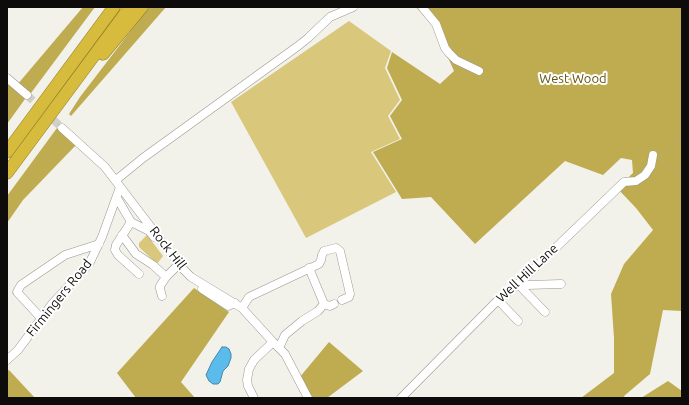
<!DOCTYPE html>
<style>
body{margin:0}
#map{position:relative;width:689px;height:405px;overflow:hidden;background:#f2f1ea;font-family:Ubuntu,sans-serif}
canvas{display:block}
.frame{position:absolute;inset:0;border:8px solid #0d0c0a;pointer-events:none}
</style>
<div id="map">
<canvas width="689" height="405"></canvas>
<div class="frame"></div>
</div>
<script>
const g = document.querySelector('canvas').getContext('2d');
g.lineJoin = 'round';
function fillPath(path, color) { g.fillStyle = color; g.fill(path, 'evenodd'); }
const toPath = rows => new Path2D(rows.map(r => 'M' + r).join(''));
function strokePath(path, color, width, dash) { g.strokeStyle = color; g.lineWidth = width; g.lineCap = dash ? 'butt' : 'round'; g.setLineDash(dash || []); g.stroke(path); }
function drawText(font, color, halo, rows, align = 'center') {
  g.font = font + ' Ubuntu,sans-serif'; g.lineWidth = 4; g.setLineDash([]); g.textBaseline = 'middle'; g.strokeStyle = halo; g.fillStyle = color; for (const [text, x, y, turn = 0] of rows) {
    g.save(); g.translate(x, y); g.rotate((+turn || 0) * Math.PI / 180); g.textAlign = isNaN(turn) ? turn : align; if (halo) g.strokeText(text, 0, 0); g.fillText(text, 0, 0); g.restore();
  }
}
fillPath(toPath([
 [349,21,391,51,385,68,400,100,388,116,400,139,371,152,396,192,306,238,231,102],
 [147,235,163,256,157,264,139,247,139,243]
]), '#d9c77b');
fillPath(toPath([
 [83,7,95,7,31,93,17,85],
 [149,7,166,7,71,116,69,114,80,97],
 [416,7,682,7,682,311,663,310,650,374,624,396,625,398,581,398,614,373,614,338,611,294,624,264,653,230,636,208,617,188,633,173,632,160,621,158,603,175,565,161,475,244,431,197,402,199,373,152,402,139,390,116,402,100,387,68,392,52,440,84,454,71,435,28],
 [7,83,25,99,7,124],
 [57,128,76,145,23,200,7,223,7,196],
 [194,288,229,312,181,382,195,398,136,398,117,373],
 [329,342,363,371,327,398,313,398,299,378],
 [9,370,35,398,7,398,7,371],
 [668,381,682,391,682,398,641,398]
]), '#bfab50');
const water = toPath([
 [222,347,226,347,229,349,231,354,231,358,228,366,223,371,220,382,218,384,213,384,209,381,206,375,212,362,222,347]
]);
fillPath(water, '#5bbcec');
strokePath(water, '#4487a8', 1);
strokePath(toPath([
 [27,95,62,128]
]), '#d0cfc8', 8, [8, 4]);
const minor = toPath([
 [422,7,436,24,445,48,449,53,456,60,479,71],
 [7,78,27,95],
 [62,128,105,167,182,268,191,277,242,308,273,342,285,354,308,398],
 [116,180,143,158,298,46,308,38,330,17,353,7],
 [117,198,131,222,149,231,154,237],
 [131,222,116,245,115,250,118,255,139,274],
 [122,235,136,254,153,265,166,277,160,286,160,289,162,296],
 [309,268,324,304,330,306,334,304],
 [166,277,175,268],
 [518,284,527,285,561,284],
 [518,284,545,312],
 [202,289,228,306,235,303],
 [498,300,518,321],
 [242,308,249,297,319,264,321,260,322,255,324,251,336,248,340,251,350,294,349,297,342,300],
 [41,318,17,292,21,285,65,255,99,244],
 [279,348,285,335,302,321,318,311,324,304],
 [7,360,18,350,52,304,89,264,102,237,120,187],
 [254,398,248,386,247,380,249,369,254,360,273,342],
 [401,398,498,300,518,284,624,182,636,181,645,175,651,166,653,155]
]);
const highway = toPath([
 [103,54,142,7],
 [7,152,114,7],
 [7,173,130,7]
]);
strokePath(minor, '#989791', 9);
strokePath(highway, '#907e2b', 13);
strokePath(toPath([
 [660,155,669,151,682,133],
 [659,159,682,175]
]), '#adaca7', 1, [2, 3]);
strokePath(minor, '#fff', 8);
strokePath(highway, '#d6bb3d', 12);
drawText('13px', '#64550f', '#fff', [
 ["West Wood",573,79]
]);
drawText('13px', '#0d0c0a', '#fff', [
 ["Rock Hill",168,248,52],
 ["Well Hill Lane",527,273,-43],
 ["Firmingers Road",59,298,-51]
]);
</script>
